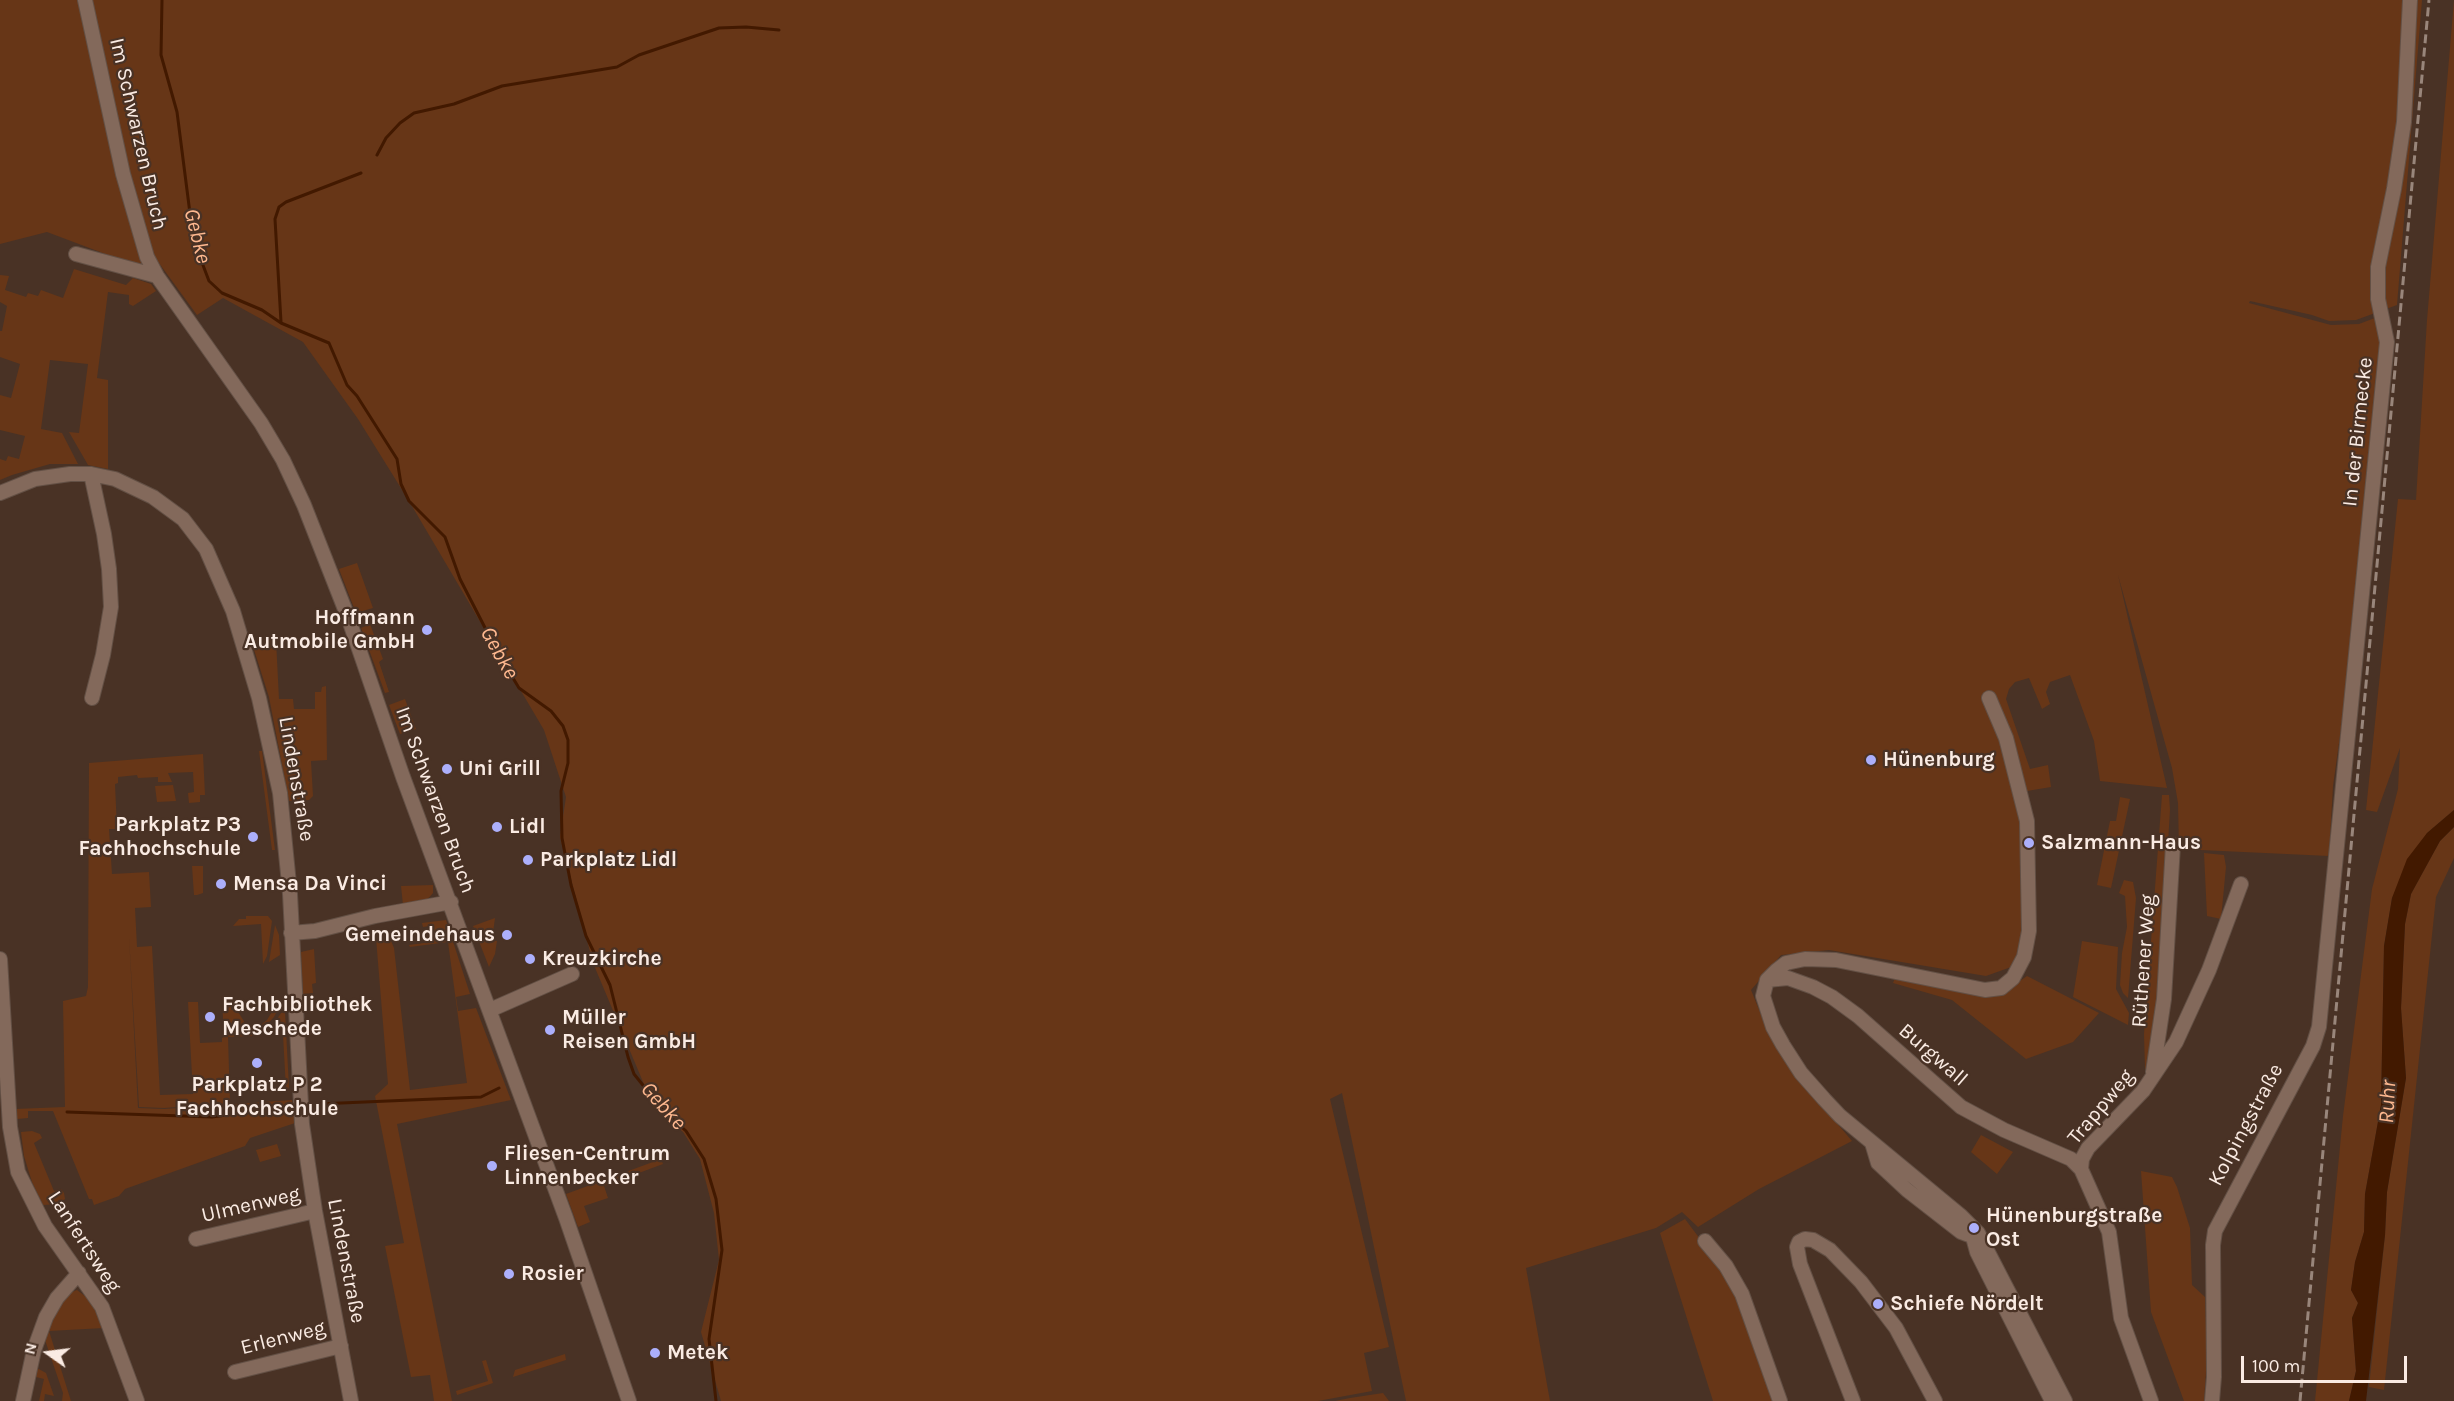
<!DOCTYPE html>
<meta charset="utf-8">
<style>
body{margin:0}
#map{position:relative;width:2454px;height:1401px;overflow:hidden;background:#493225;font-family:Karla,sans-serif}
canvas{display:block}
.north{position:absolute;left:18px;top:1323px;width:60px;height:60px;-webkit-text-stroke:4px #493225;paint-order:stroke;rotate:284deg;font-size:16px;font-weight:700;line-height:24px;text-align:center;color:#faebe3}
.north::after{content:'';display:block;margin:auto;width:21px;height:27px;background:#faebe3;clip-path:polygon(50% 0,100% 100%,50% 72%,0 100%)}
.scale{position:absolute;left:2241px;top:1356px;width:166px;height:27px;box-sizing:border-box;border:3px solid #faebe3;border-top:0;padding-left:8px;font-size:18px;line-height:21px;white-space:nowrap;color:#faebe3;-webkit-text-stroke:4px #493225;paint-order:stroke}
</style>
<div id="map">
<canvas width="2454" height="1401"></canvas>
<div class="north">N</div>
<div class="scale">100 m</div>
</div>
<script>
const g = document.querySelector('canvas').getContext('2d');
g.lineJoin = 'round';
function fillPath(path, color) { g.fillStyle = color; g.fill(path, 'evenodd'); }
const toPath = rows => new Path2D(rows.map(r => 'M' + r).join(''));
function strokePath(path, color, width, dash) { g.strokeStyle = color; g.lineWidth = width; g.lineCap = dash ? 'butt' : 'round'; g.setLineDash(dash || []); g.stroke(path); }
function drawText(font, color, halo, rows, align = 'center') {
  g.font = font + ' Karla,sans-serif'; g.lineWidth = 4.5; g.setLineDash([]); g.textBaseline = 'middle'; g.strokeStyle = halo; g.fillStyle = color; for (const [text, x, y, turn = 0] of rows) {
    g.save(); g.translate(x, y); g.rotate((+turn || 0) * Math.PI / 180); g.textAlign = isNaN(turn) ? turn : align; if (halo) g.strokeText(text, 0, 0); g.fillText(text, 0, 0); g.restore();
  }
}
fillPath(toPath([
 [0,0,2422,0,2397,305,2356,320,2329,321,2312,315,2250,301,2249,303,2331,325,2359,324,2380,316,2385,339,2359,599,2333,786,2329,856,2179,849,2178,803,2172,768,2118,575,2167,788,2100,781,2094,741,2070,675,2050,682,2046,692,2050,704,2042,709,2029,678,2015,682,2009,689,2006,699,2030,769,2048,765,2051,787,2015,793,2023,824,2022,940,2014,966,1986,976,1829,950,1781,955,1751,990,1767,1029,1785,1062,1852,1141,1759,1189,1698,1227,1682,1212,1656,1228,1526,1268,1550,1401,1406,1401,1342,1093,1330,1099,1389,1347,1364,1353,1372,1391,1318,1401,721,1401,701,1332,719,1260,714,1213,700,1159,683,1132,654,1108,593,963,560,837,566,797,544,730,409,501,358,419,303,342,223,298,197,315,159,263,132,264,47,232,0,244],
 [2454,0,2454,810,2427,833,2392,898,2384,946,2381,1105,2365,1194,2364,1232,2355,1262,2351,1290,2358,1303,2352,1318,2356,1371,2349,1401,2315,1401,2343,1116,2372,889,2398,789,2400,748,2377,812,2366,810,2398,499,2416,500,2427,320],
 [74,269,126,285,133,278,151,284,156,291,133,306,129,304,129,295,108,292,97,378,108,380,108,469,88,465,69,432,79,433,88,364,50,360,41,429,62,433,78,464,50,464,12,475,0,480,0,459,6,461,8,456,19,459,25,436,0,430,0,395,11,398,20,364,0,357,0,331,2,331,7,306,0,302,0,275,9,276,5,290,26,297,28,293,38,296,41,290,63,298],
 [357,563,373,608,356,613,339,569],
 [370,624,383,659,379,662,389,692,385,693,361,628],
 [251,640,276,640,279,699,293,699,294,709,315,709,315,692,321,692,322,687,326,686,327,760,311,761,313,796,309,800,289,801,269,697],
 [405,699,416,729,400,734,389,705],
 [259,751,262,751,275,850,272,850],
 [203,754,205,795,200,795,200,802,189,803,188,793,194,792,193,772,168,773,172,782,158,782,158,777,138,778,137,775,118,777,118,783,115,784,117,829,109,829,112,874,149,872,151,907,135,908,137,947,152,946,160,1095,193,1094,188,1002,198,1002,200,1043,222,1042,222,1038,224,1037,222,1000,231,1000,231,1010,237,1010,251,1033,267,1020,276,1005,279,1007,274,1017,258,1034,253,1036,228,1037,230,1103,164,1108,139,1107,129,936,138,1108,164,1109,292,1100,295,1123,250,1138,245,1146,125,1189,119,1196,94,1205,92,1199,89,1199,53,1111,28,1111,28,1118,17,1119,15,1109,65,1107,63,1001,86,996,88,987,89,763],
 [173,785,176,801,157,802,155,786],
 [2162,795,2169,795,2170,810,2159,992,2150,1068,2145,1069,2144,1034],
 [2120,797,2130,799,2111,888,2097,885,2110,821,2116,821],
 [2454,827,2454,858,2436,897,2384,1390,2369,1387,2385,1235,2387,1192,2406,1078,2401,1008,2405,924,2411,894,2440,841],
 [2204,853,2224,855,2226,867,2221,919,2207,916],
 [192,866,203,866,203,893,197,895,194,895],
 [2124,880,2133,882,2136,898,2128,998,2123,993,2120,985,2122,953,2127,927,2125,896,2119,893],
 [433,885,433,893,426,901,403,905,401,886],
 [246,916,268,916,272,921,267,956,263,964,261,924,233,926,239,919,246,919],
 [495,918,492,940,497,941,495,954,489,967,473,926],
 [446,920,470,994,456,997,458,1011,476,1008,511,1100,397,1124,452,1401,434,1401,430,1375,411,1377,385,1246,404,1243,375,1096,388,1084,376,938,389,936,394,948,410,1090,467,1083,448,942,410,947,409,945,431,942,429,926,423,927,422,923],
 [275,925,279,935,280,955,269,962],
 [2082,941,2118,947,2116,989,2129,1013,2128,1025,2073,997],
 [314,949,316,983,312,984,313,993,303,994,301,952],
 [1897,973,2003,993,2027,976,2099,1013,2073,1042,2026,1059,1952,1000,1893,983],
 [285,1012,289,1087,288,1089,286,1089,283,1035,267,1034,281,1013],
 [32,1131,40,1134,42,1138,34,1143,54,1191,61,1189,64,1193,65,1199,58,1204,43,1205,32,1182,24,1156,21,1132],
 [1981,1135,2013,1152,1997,1174,1971,1152],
 [277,1144,281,1156,260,1162,256,1150],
 [661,1159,663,1164,604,1186,608,1198,584,1206,590,1222,578,1227,566,1194],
 [2141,1171,2172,1177,2177,1187,2190,1228,2192,1285,2205,1297,2207,1358,2204,1401,2184,1401,2151,1312],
 [1685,1219,1733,1283,1776,1401,1713,1401,1660,1233],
 [77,1290,90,1300,104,1328,49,1331,71,1401,62,1401,63,1393,45,1340,53,1319,67,1294],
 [565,1354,566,1360,513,1377,515,1370],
 [486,1360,493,1383,457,1395,456,1391,488,1381,482,1361],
 [37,1368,46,1373,54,1396,45,1394,44,1401,39,1401,44,1379,36,1377],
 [1383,1393,1389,1401,1335,1401,1350,1398]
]), '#673617');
fillPath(toPath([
 [2454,810,2454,827,2440,841,2411,894,2405,924,2401,1008,2406,1078,2387,1192,2385,1235,2366,1401,2349,1401,2356,1371,2352,1318,2358,1303,2351,1290,2355,1262,2364,1232,2365,1194,2381,1105,2384,946,2392,898,2407,859,2427,833]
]), '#421900');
strokePath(toPath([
 [162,0,161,55,177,112,192,229,198,252,209,281,222,293,262,310,281,323,329,343,347,385,357,396,397,459,401,484,409,501,445,537,460,579,499,655,519,688,551,711,563,726,568,740,568,763,561,791,562,838,571,885,586,936,610,985,628,1057,634,1074,662,1109,686,1131,704,1159,716,1199,722,1250,709,1339,716,1401],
 [377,155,386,138,400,123,414,113,454,104,502,86,617,67,639,55,719,28,746,27,779,30],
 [281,322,275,219,279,207,286,202,361,173],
 [318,1104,481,1097,499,1088],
 [67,1112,212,1117,289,1106]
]), '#421900', 3);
const minor = toPath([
 [85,0,123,174,147,257,157,276,261,423,283,460,304,505,348,617,403,777,566,1218,629,1401],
 [76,254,157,276],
 [91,474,104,534,109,569,111,607,103,655,92,698],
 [0,493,35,479,70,474,91,474,115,479,153,497,183,519,206,549,233,611,259,698,280,793,290,894,302,1124,315,1211,351,1401],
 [1989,698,2006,738,2027,821,2029,931,2024,957,2013,978,2001,988,1985,990,1836,960,1805,959,1786,963,1777,970,1767,980,1763,996,1773,1027,1783,1045,1801,1073,1824,1099,1840,1116,1961,1216,1978,1233,2065,1401],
 [291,933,315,931,375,916,451,902],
 [0,959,10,1127,18,1172,45,1226,102,1307,137,1401],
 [1767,980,1788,978,1813,987,1832,997,1858,1016,1961,1107,2004,1130,2071,1159,2081,1169],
 [490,1010,572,974],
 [2153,1072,2164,999,2173,845],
 [1872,1143,1878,1163,1907,1190,1961,1232,1969,1235,1978,1233],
 [1978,1233,1974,1241,1977,1252,2052,1401],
 [196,1239,315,1211],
 [1705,1241,1726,1266,1742,1294,1780,1401],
 [235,1372,341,1346],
 [23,1401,34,1350,46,1317,57,1298,79,1273],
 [1853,1401,1800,1264,1797,1247,1799,1242,1805,1239,1813,1240,1830,1250,1861,1282,1896,1328,1935,1401],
 [2151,1401,2121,1318,2109,1232,2081,1169,2082,1159,2088,1148,2143,1091,2176,1042,2209,970,2241,884],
 [2212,1401,2214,1377,2213,1245,2215,1231,2313,1046,2319,1027,2387,342,2378,299,2378,267,2394,189,2404,122,2410,0]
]);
strokePath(minor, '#635045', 16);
strokePath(minor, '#83695b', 14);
strokePath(toPath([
 [2300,1401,2429,0]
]), '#99867b', 3, [9, 4.5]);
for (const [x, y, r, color] of [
 [427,630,6,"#acaffb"],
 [1871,760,6,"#acaffb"],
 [447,769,6,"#acaffb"],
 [497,827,6,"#acaffb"],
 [253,837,6,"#acaffb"],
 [2029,843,6,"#acaffb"],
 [528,860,6,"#acaffb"],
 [221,884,6,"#acaffb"],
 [507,935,6,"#acaffb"],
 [530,959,6,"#acaffb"],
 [210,1017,6,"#acaffb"],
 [550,1030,6,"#acaffb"],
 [257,1063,6,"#acaffb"],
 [492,1166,6,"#acaffb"],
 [1974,1228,6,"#acaffb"],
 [509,1274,6,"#acaffb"],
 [1878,1304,6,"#acaffb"],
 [655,1353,6,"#acaffb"]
]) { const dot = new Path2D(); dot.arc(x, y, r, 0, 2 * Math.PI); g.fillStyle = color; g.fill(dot); strokePath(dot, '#493225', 2); }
drawText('21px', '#faebe3', '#493225', [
 ["Im Schwarzen Bruch",138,134,77],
 ["In der Birmecke",2358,432,-84],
 ["Lindenstraße",296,779,80],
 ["Im Schwarzen Bruch",435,800,70],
 ["Rüthener Weg",2144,961,-86],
 ["Burgwall",1933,1055,41],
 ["Trappweg",2101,1107,-50],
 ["Kolpingstraße",2246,1125,-62],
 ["Ulmenweg",251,1205,-13],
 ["Lanfertsweg",84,1242,57],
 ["Lindenstraße",346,1261,79],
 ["Erlenweg",283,1338,-14]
]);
drawText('bold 21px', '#faebe3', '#493225', [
 ["Hoffmann",415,618,"right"],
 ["Autmobile GmbH",415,642,"right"],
 ["Hünenburg",1883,760],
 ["Uni Grill",459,769],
 ["Parkplatz P3",241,825,"right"],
 ["Fachhochschule",241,849,"right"],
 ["Lidl",509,827],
 ["Salzmann-Haus",2041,843],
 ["Parkplatz Lidl",540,860],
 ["Mensa Da Vinci",233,884],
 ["Gemeindehaus",495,935,"right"],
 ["Kreuzkirche",542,959],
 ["Fachbibliothek",222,1005],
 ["Meschede",222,1029],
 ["Müller",562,1018],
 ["Reisen GmbH",562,1042],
 ["Parkplatz P 2",257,1085,"center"],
 ["Fachhochschule",257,1109,"center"],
 ["Fliesen-Centrum",504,1154],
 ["Linnenbecker",504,1178],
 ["Hünenburgstraße",1986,1216],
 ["Ost",1986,1240],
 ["Rosier",521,1274],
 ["Schiefe Nördelt",1890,1304],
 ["Metek",667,1353]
], 'left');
drawText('italic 22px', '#feb88f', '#493225', [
 ["Gebke",197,236,76],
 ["Gebke",499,653,61],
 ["Ruhr",2388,1102,-87],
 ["Gebke",663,1106,48]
]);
</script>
